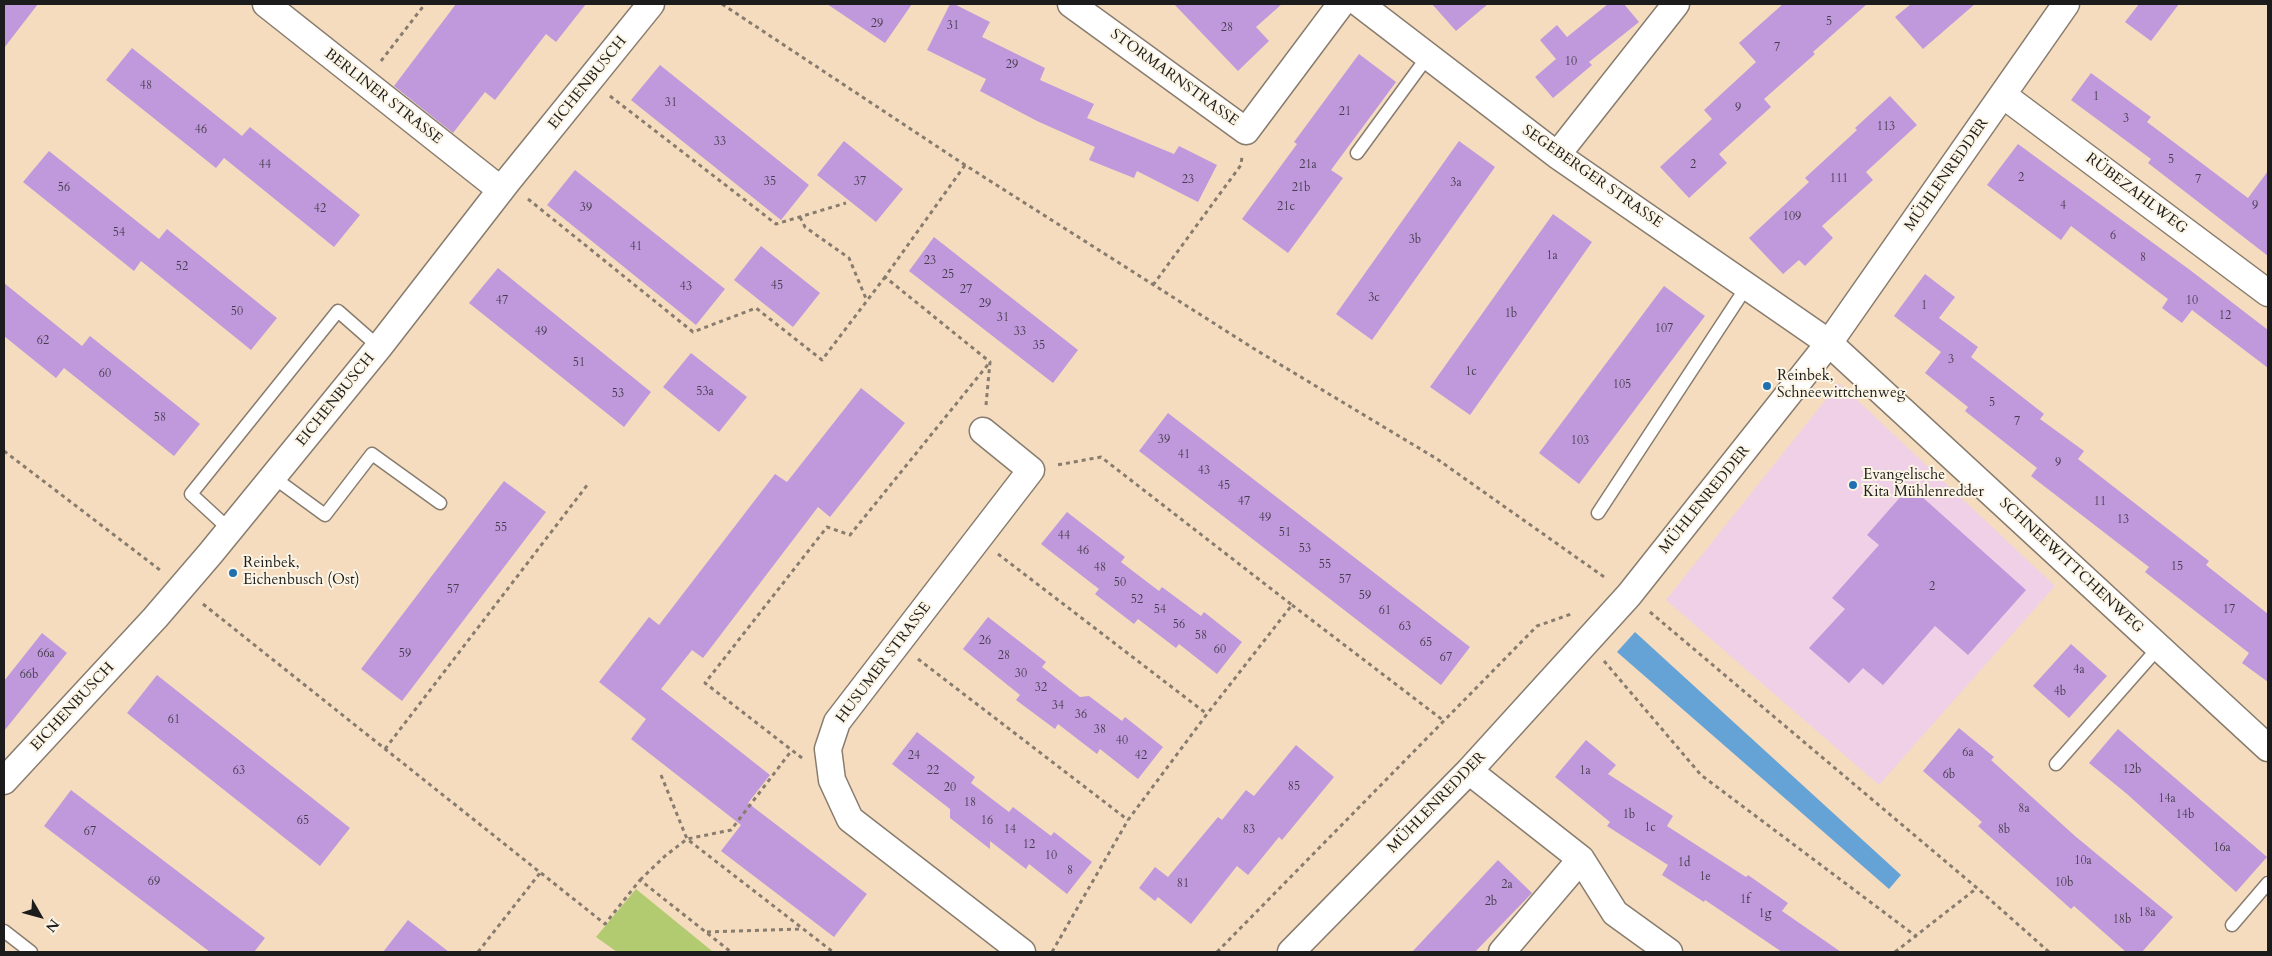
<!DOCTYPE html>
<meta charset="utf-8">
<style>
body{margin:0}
#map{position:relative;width:2272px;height:956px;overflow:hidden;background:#f5dcbf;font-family:Cardo,serif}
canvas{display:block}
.frame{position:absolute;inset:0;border:5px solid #1c1c1c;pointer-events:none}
.north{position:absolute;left:15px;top:891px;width:50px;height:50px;-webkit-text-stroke:4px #fcf5e5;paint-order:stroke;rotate:128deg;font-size:14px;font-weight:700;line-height:20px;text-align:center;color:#1c1c1c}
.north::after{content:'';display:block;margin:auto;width:18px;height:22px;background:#1c1c1c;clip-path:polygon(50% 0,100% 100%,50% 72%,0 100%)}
</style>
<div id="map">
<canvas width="2272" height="956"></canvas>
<div class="frame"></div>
<div class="north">N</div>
</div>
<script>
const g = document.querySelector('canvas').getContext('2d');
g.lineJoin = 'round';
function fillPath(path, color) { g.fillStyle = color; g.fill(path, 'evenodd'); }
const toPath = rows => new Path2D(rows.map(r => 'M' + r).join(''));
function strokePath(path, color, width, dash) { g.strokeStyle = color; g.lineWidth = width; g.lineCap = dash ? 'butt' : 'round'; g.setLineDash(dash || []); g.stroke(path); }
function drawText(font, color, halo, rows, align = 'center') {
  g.font = font + ' Cardo,serif'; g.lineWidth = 4; g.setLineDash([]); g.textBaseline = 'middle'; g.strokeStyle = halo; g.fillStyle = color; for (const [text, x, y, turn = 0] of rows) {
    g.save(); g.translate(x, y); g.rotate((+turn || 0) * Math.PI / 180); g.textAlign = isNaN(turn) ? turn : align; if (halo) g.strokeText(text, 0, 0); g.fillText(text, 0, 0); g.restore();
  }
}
fillPath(toPath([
 [1839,383,2055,586,1879,785,1666,600]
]), '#efd0e6');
fillPath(toPath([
 [636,889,712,951,711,952,617,952,596,937]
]), '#b2ca70');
fillPath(toPath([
 [1635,632,1901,875,1889,889,1617,652]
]), '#65a3d7');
fillPath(toPath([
 [4,4,38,4,4,48],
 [456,4,586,4,556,42,546,34,495,100,485,92,453,133,394,86],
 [827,4,912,4,885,43],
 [950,4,954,4,990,22,982,37,1045,68,1040,80,1094,104,1087,118,1174,154,1179,146,1217,165,1198,202,1137,171,1134,178,1089,160,1095,147,1037,121,980,91,986,79,927,50],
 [1174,4,1282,4,1256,27,1269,41,1238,71],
 [1432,4,1488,4,1456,31],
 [1608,4,1624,4,1639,22,1589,62,1592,65,1553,98,1535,77,1556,59,1540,40,1557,25,1567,37],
 [1783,4,1867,4,1813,52,1815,54,1764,99,1771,107,1719,154,1727,163,1689,198,1660,167,1712,119,1704,110,1756,62,1739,43],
 [1911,4,1975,4,1923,49,1895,17],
 [2139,4,2179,4,2151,41,2125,22],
 [132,48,242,136,250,127,360,215,334,247,224,158,216,168,106,80],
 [1359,54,1396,82,1331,170,1343,178,1288,253,1242,219,1297,144,1294,142],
 [660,65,809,185,781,220,631,100],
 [2091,73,2151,117,2147,122,2248,198,2268,171,2268,256,2148,163,2151,159,2071,100],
 [1890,96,1917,125,1866,172,1873,180,1822,226,1833,238,1805,266,1799,260,1783,274,1749,238,1809,182,1805,178,1857,130,1855,128],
 [844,141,903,189,876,222,817,175],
 [1459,141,1495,167,1372,340,1336,314],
 [2018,144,2190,270,2268,330,2268,368,2192,310,2182,323,2162,308,2168,299,2071,226,2061,240,1987,185],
 [49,151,159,239,167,229,277,318,251,350,141,261,134,271,23,182],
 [575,170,725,289,696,325,547,205],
 [1553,214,1592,242,1470,415,1430,387],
 [934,237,1078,350,1053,383,909,271],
 [761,246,820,293,793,327,734,280],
 [498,268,651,392,624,427,469,303],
 [1925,274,1955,297,1939,318,1978,347,1971,357,2044,414,2040,419,2084,451,2078,459,2209,561,2206,565,2268,614,2268,682,2242,663,2249,653,2145,572,2149,567,2031,476,2037,468,1965,411,1968,407,1925,373,1941,352,1894,316],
 [4,283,82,346,90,336,200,424,174,456,64,368,56,378,4,336],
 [1664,286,1705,316,1579,484,1539,453],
 [691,353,747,397,719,432,663,387],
 [861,388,905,423,830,517,818,507,703,658,692,650,661,689,770,775,748,803,867,894,834,937,721,851,741,825,631,739,646,719,599,682,649,617,659,625,775,474,787,482],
 [1168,413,1470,647,1441,685,1139,451],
 [504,481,546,512,402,701,361,669],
 [1910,486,2026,590,1968,655,1935,626,1883,685,1863,668,1849,683,1809,648,1845,609,1832,598,1879,545,1867,535],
 [1067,512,1125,557,1121,562,1159,591,1162,587,1201,616,1204,612,1242,642,1217,674,1179,644,1176,648,1138,619,1134,624,1095,594,1099,589,1041,544],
 [988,617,1046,662,1042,667,1080,697,1089,696,1122,721,1125,717,1163,747,1138,779,1100,749,1097,754,1058,724,1055,729,1016,700,1020,695,963,649],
 [42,633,67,653,4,731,4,681],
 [2071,644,2107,676,2069,718,2033,686],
 [157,675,350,828,320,866,127,713],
 [1959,728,1994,757,1991,760,2075,836,2173,917,2142,952,2126,952,2074,906,2071,909,1978,826,1982,822,1923,771],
 [2118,729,2267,857,2236,892,2127,794,2089,763],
 [917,732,975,777,971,783,1009,812,1013,807,1051,836,1054,832,1092,862,1067,894,1029,864,1026,869,990,841,990,849,950,818,950,809,892,764],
 [1586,740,1616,765,1608,774,1673,816,1667,826,1746,877,1748,875,1788,903,1782,911,1841,952,1782,952,1705,900,1704,902,1662,875,1668,865,1607,826,1610,822,1555,777],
 [1296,745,1334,777,1282,840,1279,837,1248,875,1237,866,1191,924,1158,897,1155,901,1139,888,1155,867,1168,877,1218,817,1222,820,1246,790,1254,796],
 [71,790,265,938,254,952,210,952,44,826],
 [1498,860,1532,893,1475,952,1412,952],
 [408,920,449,952,383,952]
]), '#bf99db');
const service = toPath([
 [1357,153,1428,56],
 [273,477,325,515,372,454,440,503],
 [1598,513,1747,286],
 [229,529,191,494,338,311,379,347],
 [2056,764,2159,647],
 [2232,925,2268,883],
 [4,931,31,952]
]);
const minor = toPath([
 [266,4,501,190],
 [1071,4,1246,131,1341,4],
 [1360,4,1557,155,1829,343,2268,748],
 [2003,95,2268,293],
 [1557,155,1676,4],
 [983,431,1031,470,837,722,828,749,832,780,850,819,1022,952],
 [1469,771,1581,859,1615,913,1669,952],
 [4,781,155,618,210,554,379,347,507,182,651,4],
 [1291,952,1469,771,1629,595,1829,343,2066,4],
 [1502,952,1581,859]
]);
strokePath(service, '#887c6e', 15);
strokePath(minor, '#887c6e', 29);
strokePath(toPath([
 [722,4,965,165,1256,350,1437,459,1607,579],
 [381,61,425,4],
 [610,96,776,224,846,203],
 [965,165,885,277,990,362,986,405],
 [528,199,693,332,756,308,822,360,885,277],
 [800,217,805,227,849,258,867,301],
 [1153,285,1241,165,1242,156],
 [4,451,160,570],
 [998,554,1207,714],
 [203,604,605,924,640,880,731,952],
 [1292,605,1444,721],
 [1650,612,1977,888,2049,952],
 [918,659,1128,820],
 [1604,661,1701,775,1917,937],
 [385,749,588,484],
 [802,758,705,683,827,527,850,535,990,362],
 [661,775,687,839,833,952],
 [640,880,665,856,687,839,731,830,792,750],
 [707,932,802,929],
 [478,952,540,873],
 [1052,952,1128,820,1207,714,1292,605,1101,457,1057,465],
 [1217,952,1537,626,1574,613],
 [1895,952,1977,888]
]), '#887c6e', 3, [4, 4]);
strokePath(service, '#fff', 12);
strokePath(minor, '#fff', 26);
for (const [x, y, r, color] of [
 [1767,386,5,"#1f6fb2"],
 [1853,485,5,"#1f6fb2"],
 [233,573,5,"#1f6fb2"]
]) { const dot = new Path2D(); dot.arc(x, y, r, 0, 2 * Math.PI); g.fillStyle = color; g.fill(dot); strokePath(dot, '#fcf5e5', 2); }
drawText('12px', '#453b4c', null, [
 ["5",1829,22],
 ["29",877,24],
 ["31",953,26],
 ["28",1227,28],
 ["7",1777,48],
 ["10",1571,62],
 ["29",1012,65],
 ["48",146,86],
 ["1",2096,97],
 ["31",671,103],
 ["9",1738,108],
 ["21",1345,112],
 ["3",2126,119],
 ["113",1886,127],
 ["46",201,130],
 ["33",720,142],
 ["5",2171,160],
 ["44",265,165],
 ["21a",1308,165],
 ["2",1693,165],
 ["2",2021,178],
 ["111",1839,179],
 ["23",1188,180],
 ["7",2198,180],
 ["35",770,182],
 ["37",860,182],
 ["3a",1456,183],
 ["56",64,188],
 ["21b",1301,188],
 ["4",2063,206],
 ["9",2255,206],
 ["21c",1286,207],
 ["39",586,208],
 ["42",320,209],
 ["109",1792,217],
 ["54",119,233],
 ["6",2113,236],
 ["3b",1415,240],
 ["41",636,247],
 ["1a",1552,256],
 ["8",2143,258],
 ["23",930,261],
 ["52",182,267],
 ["25",948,275],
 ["45",777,286],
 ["43",686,287],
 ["27",966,290],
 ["3c",1374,298],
 ["47",502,301],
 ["10",2192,301],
 ["29",985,304],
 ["1",1924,306],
 ["50",237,312],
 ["1b",1511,314],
 ["12",2225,316],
 ["31",1003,318],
 ["107",1664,329],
 ["49",541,332],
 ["33",1020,332],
 ["62",43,341],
 ["35",1039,346],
 ["3",1951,360],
 ["51",579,363],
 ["1c",1471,372],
 ["60",105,374],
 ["105",1622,385],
 ["53a",705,392],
 ["53",618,394],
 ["5",1992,403],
 ["58",160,418],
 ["7",2017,422],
 ["39",1164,440],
 ["103",1580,441],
 ["41",1184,455],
 ["9",2058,463],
 ["43",1204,471],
 ["45",1224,486],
 ["47",1244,502],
 ["11",2100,502],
 ["49",1265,518],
 ["13",2123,520],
 ["55",501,528],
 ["51",1285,533],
 ["44",1064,536],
 ["53",1305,549],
 ["46",1083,551],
 ["55",1325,565],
 ["15",2177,567],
 ["48",1100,568],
 ["57",1345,580],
 ["50",1120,583],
 ["2",1932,587],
 ["57",453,590],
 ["59",1365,596],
 ["52",1137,600],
 ["54",1160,610],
 ["17",2229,610],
 ["61",1385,611],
 ["56",1179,625],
 ["63",1405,627],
 ["58",1201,636],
 ["26",985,641],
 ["65",1426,643],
 ["60",1220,650],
 ["66a",46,654],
 ["59",405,654],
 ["28",1004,656],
 ["67",1446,658],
 ["4a",2079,670],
 ["30",1021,674],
 ["66b",29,675],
 ["32",1041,688],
 ["4b",2060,692],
 ["34",1058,706],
 ["36",1081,715],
 ["61",174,720],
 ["38",1100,730],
 ["40",1122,741],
 ["6a",1968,753],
 ["24",914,756],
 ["42",1141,756],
 ["12b",2132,770],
 ["63",239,771],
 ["22",933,771],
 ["1a",1585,771],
 ["6b",1949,775],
 ["85",1294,787],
 ["20",950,788],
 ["14a",2167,799],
 ["18",970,803],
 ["8a",2024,809],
 ["1b",1629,815],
 ["14b",2185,815],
 ["65",303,821],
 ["16",987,821],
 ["1c",1650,828],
 ["14",1010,830],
 ["83",1249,830],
 ["8b",2004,830],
 ["67",90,832],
 ["12",1029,845],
 ["16a",2222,848],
 ["10",1051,856],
 ["10a",2083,861],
 ["1d",1684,863],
 ["8",1070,871],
 ["1e",1705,877],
 ["69",154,882],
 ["10b",2064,883],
 ["81",1183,884],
 ["2a",1507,885],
 ["1f",1745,900],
 ["2b",1491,902],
 ["18a",2147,913],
 ["1g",1765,914],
 ["18b",2122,920]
]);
drawText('15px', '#1c1c1c', '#fcf5e5', [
 ["STORMARNSTRASSE",1174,78,36],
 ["EICHENBUSCH",588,83,-51],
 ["BERLINER STRASSE",383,97,38],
 ["MÜHLENREDDER",1947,175,-55],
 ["SEGEBERGER STRASSE",1592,177,35],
 ["RÜBEZAHLWEG",2136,194,37],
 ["EICHENBUSCH",336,400,-51],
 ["MÜHLENREDDER",1705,500,-51],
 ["SCHNEEWITTCHENWEG",2071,566,43],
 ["HUSUMER STRASSE",884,663,-53],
 ["EICHENBUSCH",73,707,-47],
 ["MÜHLENREDDER",1437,803,-46]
]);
drawText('15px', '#1c1c1c', '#fcf5e5', [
 ["Reinbek,",1777,377],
 ["Schneewittchenweg",1777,394],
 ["Evangelische",1863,476],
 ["Kita Mühlenredder",1863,493],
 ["Reinbek,",243,564],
 ["Eichenbusch (Ost)",243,581]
], 'left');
</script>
